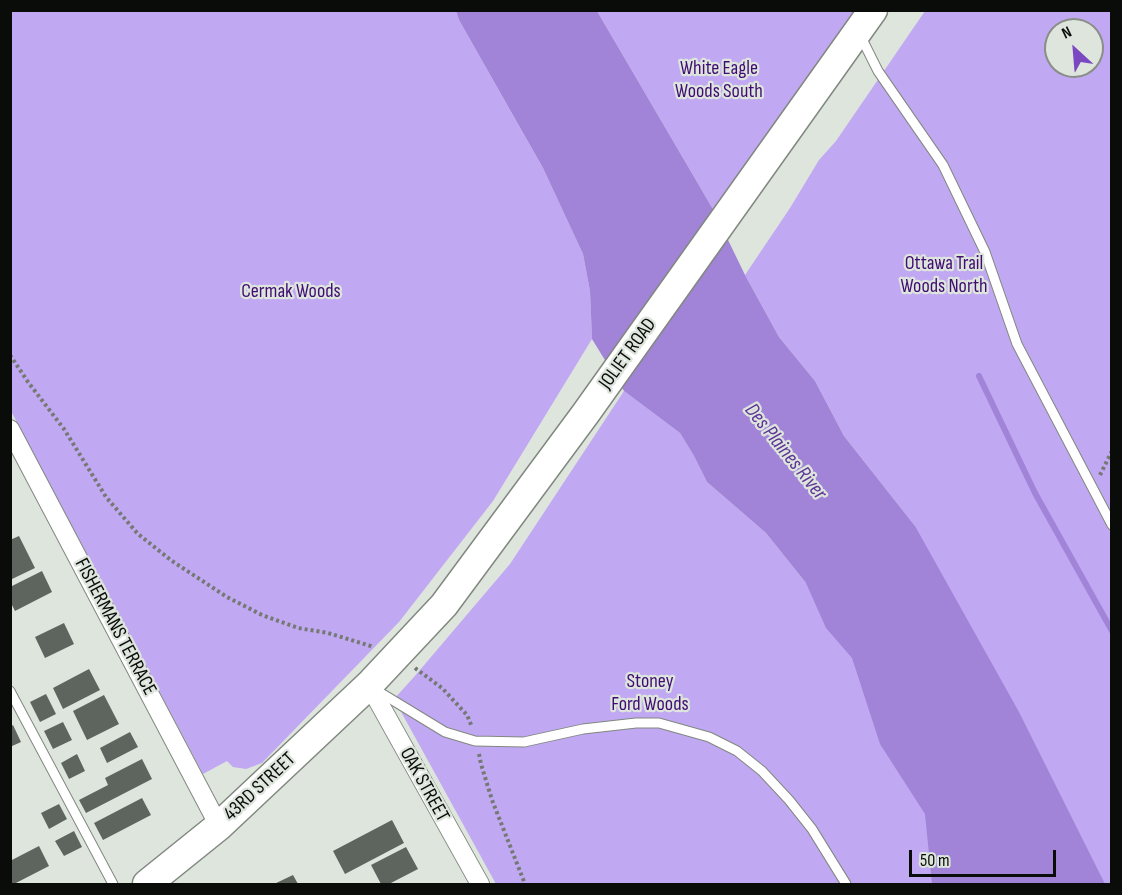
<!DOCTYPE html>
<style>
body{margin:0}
#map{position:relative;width:1122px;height:895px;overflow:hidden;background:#dde5dd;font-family:"Sofia Sans Condensed",sans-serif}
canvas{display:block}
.frame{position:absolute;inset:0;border:12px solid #0a0c09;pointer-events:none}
.north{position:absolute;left:1044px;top:18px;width:60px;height:60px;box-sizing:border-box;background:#dde5dd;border:2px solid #898e88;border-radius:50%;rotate:334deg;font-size:16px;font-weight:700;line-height:24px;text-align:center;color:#0a0c09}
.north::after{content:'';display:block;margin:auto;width:21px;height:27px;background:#7a48c0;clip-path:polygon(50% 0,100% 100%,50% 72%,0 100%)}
.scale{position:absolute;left:909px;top:850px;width:147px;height:27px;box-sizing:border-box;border:3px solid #0a0c09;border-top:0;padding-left:8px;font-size:18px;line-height:21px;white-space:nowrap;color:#0a0c09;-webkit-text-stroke:4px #dde5dd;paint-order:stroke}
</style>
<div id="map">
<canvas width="1122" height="895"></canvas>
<div class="frame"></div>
<div class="north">N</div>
<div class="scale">50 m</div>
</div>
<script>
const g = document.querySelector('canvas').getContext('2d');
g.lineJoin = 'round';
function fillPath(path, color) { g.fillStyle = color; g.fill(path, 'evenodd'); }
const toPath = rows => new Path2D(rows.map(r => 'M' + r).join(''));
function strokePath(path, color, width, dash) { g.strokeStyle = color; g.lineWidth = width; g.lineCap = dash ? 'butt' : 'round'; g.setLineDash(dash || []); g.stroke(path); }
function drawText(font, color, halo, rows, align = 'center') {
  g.font = font + ' "Sofia Sans Condensed",sans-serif'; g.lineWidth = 4.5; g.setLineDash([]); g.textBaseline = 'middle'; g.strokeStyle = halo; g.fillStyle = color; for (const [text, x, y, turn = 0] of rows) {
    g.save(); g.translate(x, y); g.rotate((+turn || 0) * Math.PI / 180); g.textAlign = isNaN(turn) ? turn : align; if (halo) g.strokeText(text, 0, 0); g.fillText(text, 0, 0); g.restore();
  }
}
fillPath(toPath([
 [10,11,456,11,459,20,543,168,583,254,590,291,592,339,493,501,399,622,262,763,246,769,233,767,227,761,203,774,11,411],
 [597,11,854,11,714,211],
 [925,11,1111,11,1111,884,496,884,394,699,414,677,510,564,624,391,680,433,694,456,707,482,766,533,806,583,915,526,844,436,815,381,779,337,745,275,790,208,819,160,836,141],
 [1056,30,1092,30,1092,66,1056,66]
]), '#c1a8f2');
fillPath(toPath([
 [456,11,597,11,714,211,745,275,779,337,815,381,844,436,915,526,1019,712,1105,884,932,884,925,814,880,744,852,658,826,628,806,583,766,533,707,482,694,456,680,433,624,391,592,339,590,291,583,254,543,168,459,20]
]), '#a183d8');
strokePath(toPath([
 [979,376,1035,493,1112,631]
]), '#a183d8', 6);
fillPath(toPath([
 [19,536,35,568,10,580,10,540],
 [42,571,52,592,15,611,10,601,10,587],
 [64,623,74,644,45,658,35,637],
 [89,669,100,690,63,709,53,688],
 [46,694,56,714,40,722,30,702],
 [104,695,119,724,87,740,73,711],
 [63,722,72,740,53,749,44,731],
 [13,725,21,742,10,747,10,727],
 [130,732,138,747,107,763,100,748],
 [77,754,85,771,69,779,61,763],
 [142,759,152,779,86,813,79,800,108,785,105,778],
 [142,798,151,815,103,840,94,823],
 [59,804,67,819,49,829,41,813],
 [392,820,404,843,345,874,333,851],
 [74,831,82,847,64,856,55,841],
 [39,846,49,866,14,884,10,884,10,861],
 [406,847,418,869,389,884,381,884,371,865],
 [293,875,298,884,274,884]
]), '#5e655e');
const service = toPath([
 [861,37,878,71,943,165,985,252,1017,344,1112,525],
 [376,690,445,732,475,741,524,742,583,729,636,723,659,723,709,737,737,751,762,771,789,800,812,829,846,884],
 [10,691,113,884]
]);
const minor = toPath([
 [10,429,219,826],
 [369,685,480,884]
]);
const primary = toPath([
 [147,884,219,826,369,685,444,605,586,413,873,10]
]);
strokePath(service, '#818880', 11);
strokePath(minor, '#818880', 20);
strokePath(primary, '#818880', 31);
strokePath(toPath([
 [10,355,28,382,64,429,106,497,138,534,172,561,227,597,262,615,298,628,328,633,374,647],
 [1100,475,1112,451],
 [415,668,442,688,467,715,472,727],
 [479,754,481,764,492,800,525,884]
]), '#747973', 4, [3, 3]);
strokePath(service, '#fff', 9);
strokePath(minor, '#fff', 18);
strokePath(primary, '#fff', 28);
drawText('20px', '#400c73', '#dde5dd', [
 ["White Eagle",719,69],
 ["Woods South",719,92],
 ["Ottawa Trail",944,264],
 ["Woods North",944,287],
 ["Cermak Woods",291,292],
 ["Stoney",650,682],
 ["Ford Woods",650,705]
]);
drawText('20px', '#0a0c09', '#dde5dd', [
 ["JOLIET ROAD",628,354,-54],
 ["FISHERMANS TERRACE",115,627,62],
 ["OAK STREET",424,785,61],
 ["43RD STREET",260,787,-43]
]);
drawText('italic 21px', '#5f3598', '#dde5dd', [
 ["Des Plaines River",785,452,51]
]);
</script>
